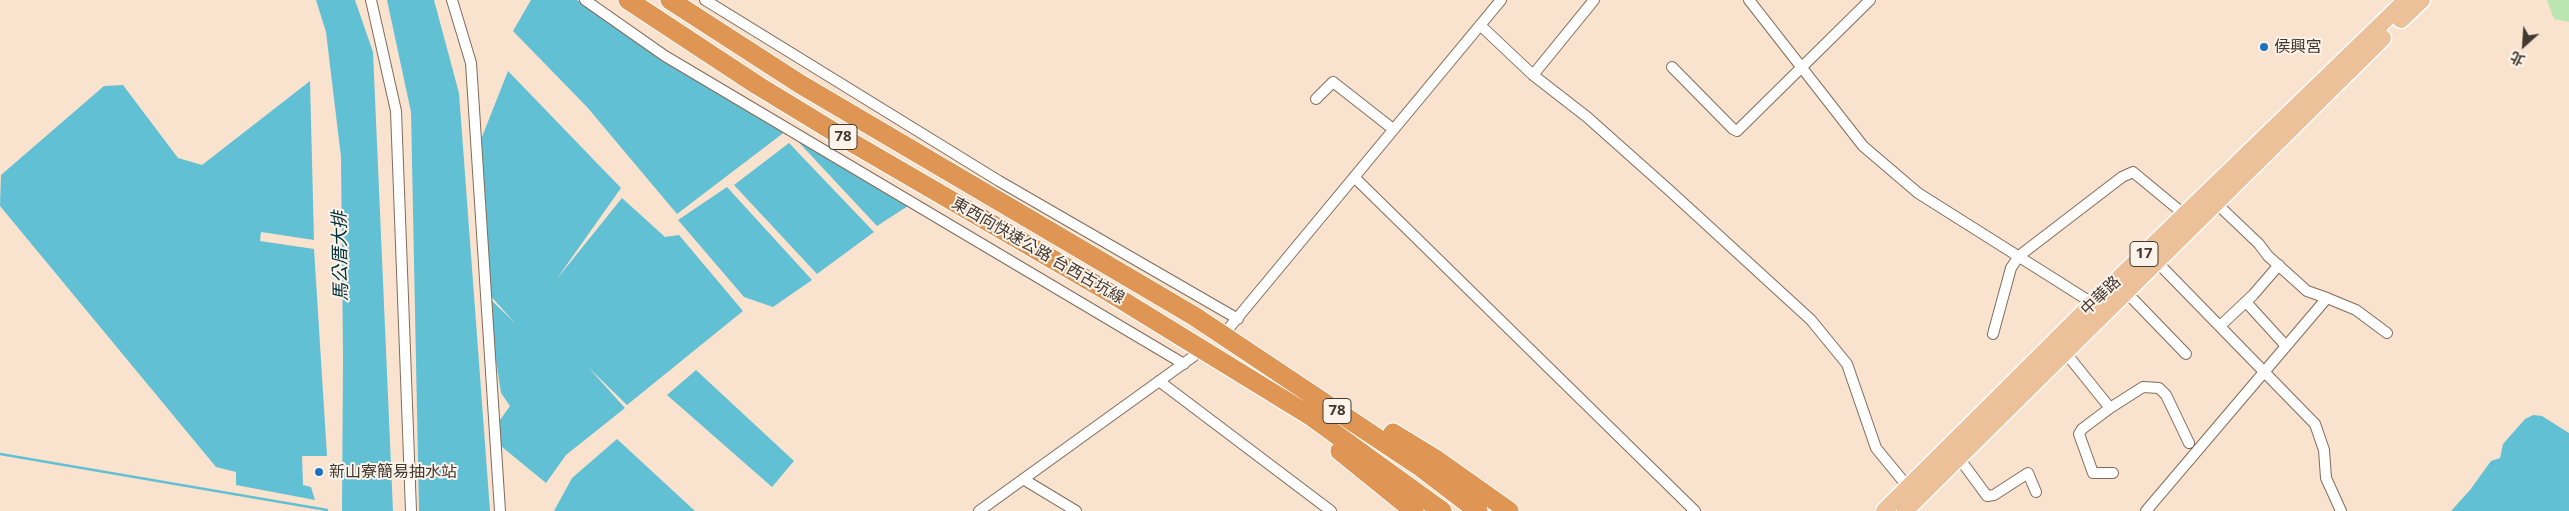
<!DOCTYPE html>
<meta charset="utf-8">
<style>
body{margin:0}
#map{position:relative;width:2569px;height:511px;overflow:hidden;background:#f9e3cf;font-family:"Open Sans","Noto Sans TC",sans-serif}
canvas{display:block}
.north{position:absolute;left:2499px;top:20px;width:50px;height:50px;-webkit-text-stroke:4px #fcf3eb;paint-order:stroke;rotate:206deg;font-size:14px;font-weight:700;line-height:20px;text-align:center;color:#423931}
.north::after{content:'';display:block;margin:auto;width:18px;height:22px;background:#423931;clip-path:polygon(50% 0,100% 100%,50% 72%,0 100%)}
</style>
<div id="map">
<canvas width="2569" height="511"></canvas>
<div class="north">北</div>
</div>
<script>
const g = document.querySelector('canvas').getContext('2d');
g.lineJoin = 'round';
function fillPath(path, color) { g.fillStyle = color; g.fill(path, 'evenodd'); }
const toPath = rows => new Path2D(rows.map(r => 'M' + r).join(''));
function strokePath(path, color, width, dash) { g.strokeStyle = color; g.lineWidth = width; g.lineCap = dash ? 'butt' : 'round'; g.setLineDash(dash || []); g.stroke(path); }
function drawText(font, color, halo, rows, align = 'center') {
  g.font = font + ' "Open Sans","Noto Sans TC",sans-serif'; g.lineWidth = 4; g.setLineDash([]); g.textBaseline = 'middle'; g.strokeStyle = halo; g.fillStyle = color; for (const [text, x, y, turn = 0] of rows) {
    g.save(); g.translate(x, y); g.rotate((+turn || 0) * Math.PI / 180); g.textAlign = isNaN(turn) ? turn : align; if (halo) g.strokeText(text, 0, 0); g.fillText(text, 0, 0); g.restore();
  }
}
fillPath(toPath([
 [2547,0,2569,0,2569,22,2554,19]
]), '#bae7b1');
fillPath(toPath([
 [316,0,355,0,373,52,393,511,342,511,343,357,341,157,326,32],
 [387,0,434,0,459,93,490,511,419,511,411,112],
 [531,0,577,0,661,56,786,131,677,214,587,107,513,31],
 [508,71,621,188,556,280,622,198,665,237,679,235,743,311,627,405,588,367,625,408,566,455,546,483,496,442,495,427,510,406,501,393,486,295,515,323,488,293,480,142],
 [310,81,314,240,261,232,260,241,314,249,327,456,302,456,303,485,311,487,315,500,236,485,236,472,216,467,0,206,1,175,104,86,123,85,178,158,202,165],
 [791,134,908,206,877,226],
 [789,143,874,232,817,274,734,185],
 [727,187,812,280,773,307,744,297,678,220],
 [696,370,794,461,772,487,667,395],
 [2533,415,2542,416,2569,433,2569,511,2451,511,2470,490,2491,461,2500,458,2503,444,2525,419],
 [617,439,695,511,554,511,572,478]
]), '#62c0d4');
strokePath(toPath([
 [0,454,327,510]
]), '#62c0d4', 2.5);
const street = toPath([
 [371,0,396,111,411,511],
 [452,0,471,63,500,511],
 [585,0,665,56,1184,364],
 [705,0,999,181,1238,319],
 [1749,0,1863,146,1918,193,2097,306],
 [1480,25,1533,75,1587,117,1669,190,1811,320,1847,364,1876,448,1908,487],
 [1672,67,1733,129,1737,131,1870,0],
 [1533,75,1594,0],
 [1316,99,1333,82,1393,129],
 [1354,177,1695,511],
 [2157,262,2315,424,2324,450,2326,478,2341,511],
 [2126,292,2186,354],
 [2327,298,2356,310,2387,333],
 [2246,302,2286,346],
 [2220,326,2253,295,2279,265],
 [1229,328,1501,0],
 [1993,334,2011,268,2019,256,2122,177,2133,172,2185,215],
 [2065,352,2110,408],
 [1159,381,1331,511],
 [1959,458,1987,496,1994,495,2028,473,2036,492],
 [2113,473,2093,473,2079,434,2082,429,2110,408,2143,387,2159,388,2166,395,2189,443],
 [1023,479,1076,511],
 [979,511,1194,356],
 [2146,511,2327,298,2307,291,2268,256,2259,244,2217,204]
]);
const primary = toPath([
 [2401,20,2422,0],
 [1884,511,2093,303,2406,0],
 [1905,511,2383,38]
]);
const highway = toPath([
 [628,0,757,85,844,138,1107,291,1312,417,1442,511],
 [670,0,800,84,1194,316,1419,466,1478,511],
 [1393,433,1434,458,1509,511],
 [1340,451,1414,511]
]);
strokePath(street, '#806c5b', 12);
strokePath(primary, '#fff', 19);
strokePath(highway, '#fff', 21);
strokePath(street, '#fff', 10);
strokePath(primary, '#ecc098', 16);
strokePath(highway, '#df9654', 19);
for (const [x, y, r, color] of [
 [2264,47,5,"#1a72c0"],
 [319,472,5,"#1a72c0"]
]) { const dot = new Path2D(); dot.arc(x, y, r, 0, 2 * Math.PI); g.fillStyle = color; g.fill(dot); strokePath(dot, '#fcf3eb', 2); }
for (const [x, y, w] of [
 [843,137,28],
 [2144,254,28],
 [1337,411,28]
]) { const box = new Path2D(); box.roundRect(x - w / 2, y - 12.5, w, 25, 4); g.fillStyle = '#fcf3eb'; g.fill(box); strokePath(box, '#423931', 1); }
drawText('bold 15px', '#423931', null, [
 ["78",843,137],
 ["17",2144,254],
 ["78",1337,411]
]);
drawText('16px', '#423931', '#fcf3eb', [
 ["侯興宮",2274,47],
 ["新山寮簡易抽水站",329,472]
], 'left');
drawText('16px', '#423931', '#fcf3eb', [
 ["東西向快速公路 台西古坑線",1038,251,30],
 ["中華路",2101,296,-44]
]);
drawText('italic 18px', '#023139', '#fcf3eb', [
 ["馬公厝大排",341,256,-91]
]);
</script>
